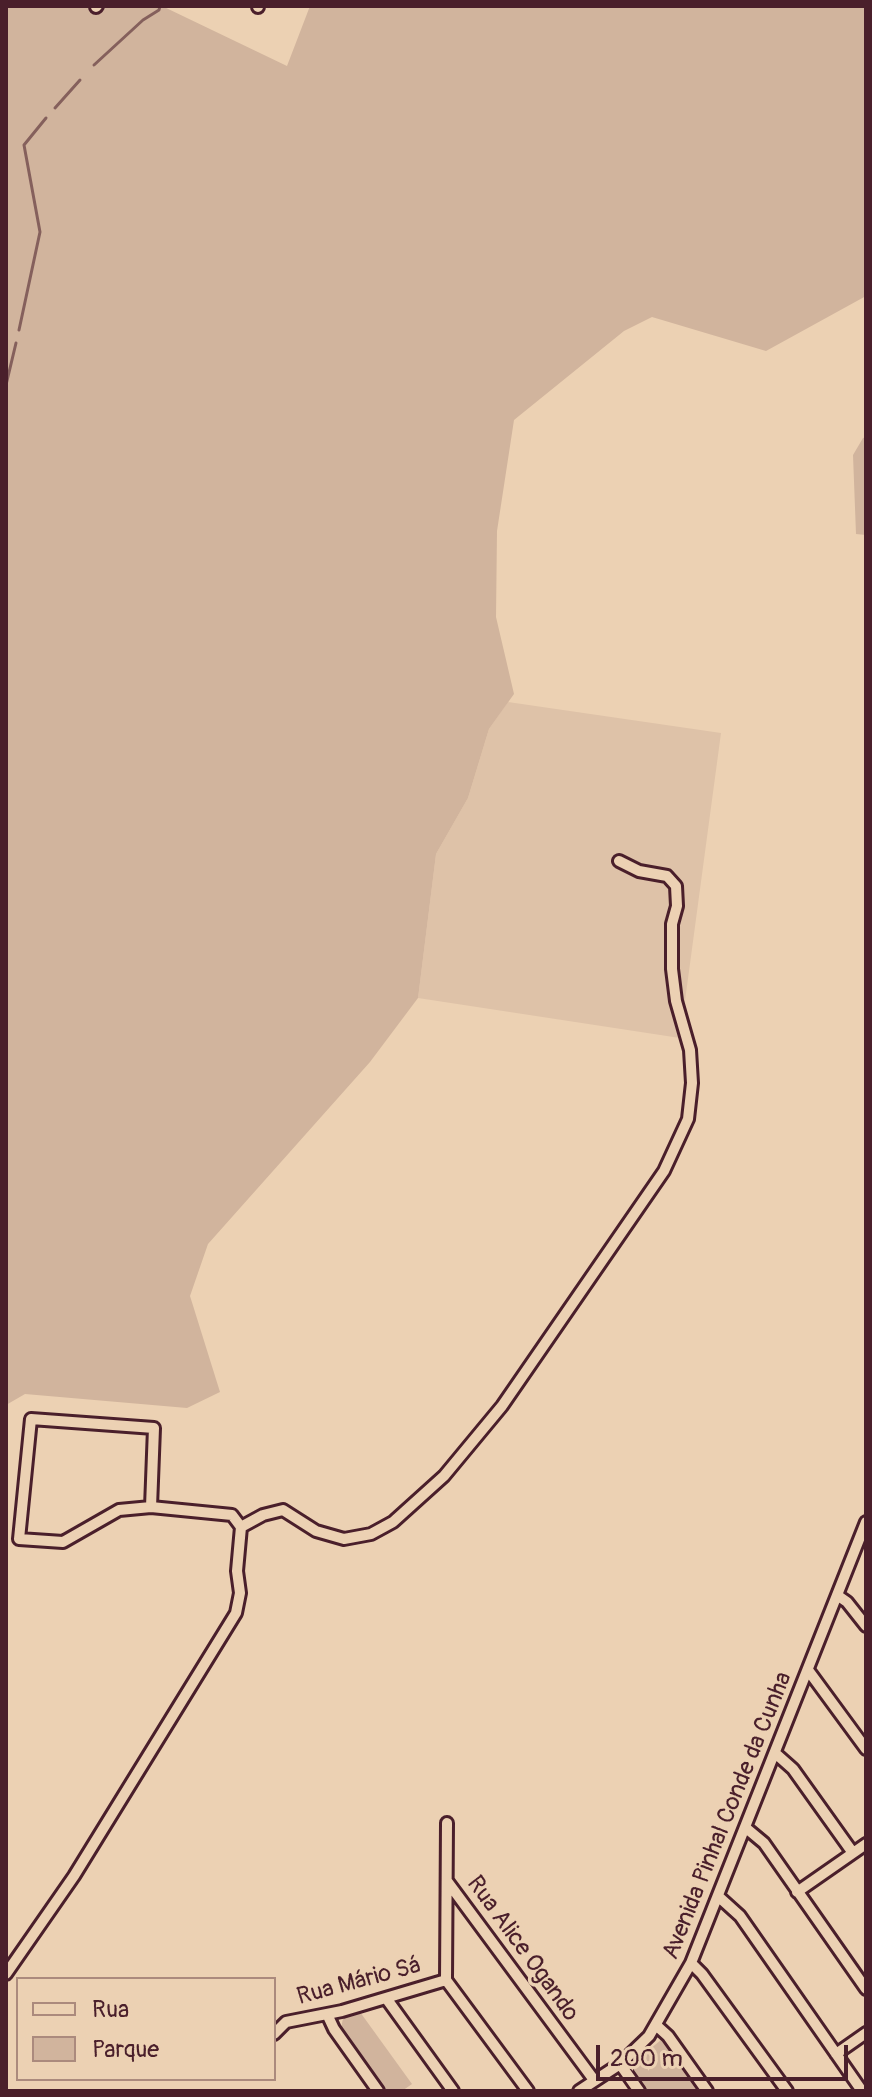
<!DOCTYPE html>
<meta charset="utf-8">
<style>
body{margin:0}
#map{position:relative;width:872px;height:2097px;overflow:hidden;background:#ecd1b3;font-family:Pangolin,sans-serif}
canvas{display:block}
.frame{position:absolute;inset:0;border:8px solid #4a1f2b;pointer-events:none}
.legend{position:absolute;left:16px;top:1977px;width:260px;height:104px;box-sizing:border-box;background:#ecd1b3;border:2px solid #ab8a7d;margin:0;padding:10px 14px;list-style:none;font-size:24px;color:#4a1f2b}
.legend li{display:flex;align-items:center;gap:16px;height:40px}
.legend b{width:40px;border:2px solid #ab8a7d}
.scale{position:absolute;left:596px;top:2045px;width:252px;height:36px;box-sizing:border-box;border:4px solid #4a1f2b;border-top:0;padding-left:10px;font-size:24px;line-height:28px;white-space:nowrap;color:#4a1f2b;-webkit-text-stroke:6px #ecd1b3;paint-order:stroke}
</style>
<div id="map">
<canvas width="872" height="2097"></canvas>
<div class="frame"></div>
<ul class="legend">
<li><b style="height:10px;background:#ecd1b3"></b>Rua</li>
<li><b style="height:22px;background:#d1b49d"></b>Parque</li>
</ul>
<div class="scale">200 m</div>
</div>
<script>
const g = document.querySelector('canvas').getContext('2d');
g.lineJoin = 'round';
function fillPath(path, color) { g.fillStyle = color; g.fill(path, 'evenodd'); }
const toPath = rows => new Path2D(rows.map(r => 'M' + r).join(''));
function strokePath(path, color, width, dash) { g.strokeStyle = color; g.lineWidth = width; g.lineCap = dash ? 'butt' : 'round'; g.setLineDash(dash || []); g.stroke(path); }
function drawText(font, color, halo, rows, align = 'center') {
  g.font = font + ' Pangolin,sans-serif'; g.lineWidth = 7; g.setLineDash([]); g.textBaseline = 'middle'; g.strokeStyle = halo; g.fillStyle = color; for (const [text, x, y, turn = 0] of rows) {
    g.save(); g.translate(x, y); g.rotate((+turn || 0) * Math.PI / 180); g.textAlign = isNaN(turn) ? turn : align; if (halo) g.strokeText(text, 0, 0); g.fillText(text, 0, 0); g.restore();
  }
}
fillPath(toPath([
 [508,702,721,733,680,1038,418,998,436,854,468,798,489,729]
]), '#dec2a8');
fillPath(toPath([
 [6,6,162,6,287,66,310,6,866,6,866,296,766,351,652,317,624,331,514,420,497,531,496,617,514,694,489,729,468,798,436,854,418,998,370,1062,208,1244,190,1296,220,1392,187,1408,25,1394,6,1405],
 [866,437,866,535,856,534,853,455,863,438],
 [360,2012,412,2084,402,2091,386,2091,341,2029,343,2018],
 [661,2040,697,2091,644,2091,628,2067]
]), '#d1b49d');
strokePath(toPath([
 [94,65,143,20,159,10,160,6],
 [55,108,80,80],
 [19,330,40,232,24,145,46,118],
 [6,385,16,343]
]), '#85605c', 3);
const minor = toPath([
 [96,7,97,6],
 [258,7,258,6],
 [241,1527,263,1515,283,1510,316,1531,344,1539,371,1534,393,1522,444,1476,502,1406,664,1171,688,1119,692,1083,690,1050,676,1001,672,969,672,924,677,906,676,886,667,876,639,871,619,861],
 [837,1595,847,1602,866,1626],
 [808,1670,866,1749],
 [775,1753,793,1769,853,1853],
 [746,1828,764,1843,866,1989],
 [447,1881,594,2080],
 [797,1892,866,1844],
 [719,1897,740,1916,862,2091],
 [691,1963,702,1974,787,2091],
 [6,1974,74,1876,236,1613,240,1593,237,1571,241,1527,232,1515,151,1507,119,1510,63,1542,19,1539,31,1419,154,1428,151,1507],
 [446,1980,447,1823],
 [446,1980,528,2091],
 [386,1998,453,2091],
 [327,2014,334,2029,378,2091],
 [657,2026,668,2036,707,2091],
 [274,2034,286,2022,342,2011,446,1980],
 [836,2054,866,2033],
 [620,2064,639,2091],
 [579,2091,620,2064,649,2036,691,1963,866,1522]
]);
strokePath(minor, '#4a1f2b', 16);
strokePath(minor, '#ecd1b3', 10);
drawText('24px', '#4a1f2b', '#ecd1b3', [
 ["Avenida Pinhal Conde da Cunha",728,1816,-68],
 ["Rua Alice Ogando",522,1949,54],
 ["Rua Mário Sá",359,1982,-15]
]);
</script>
